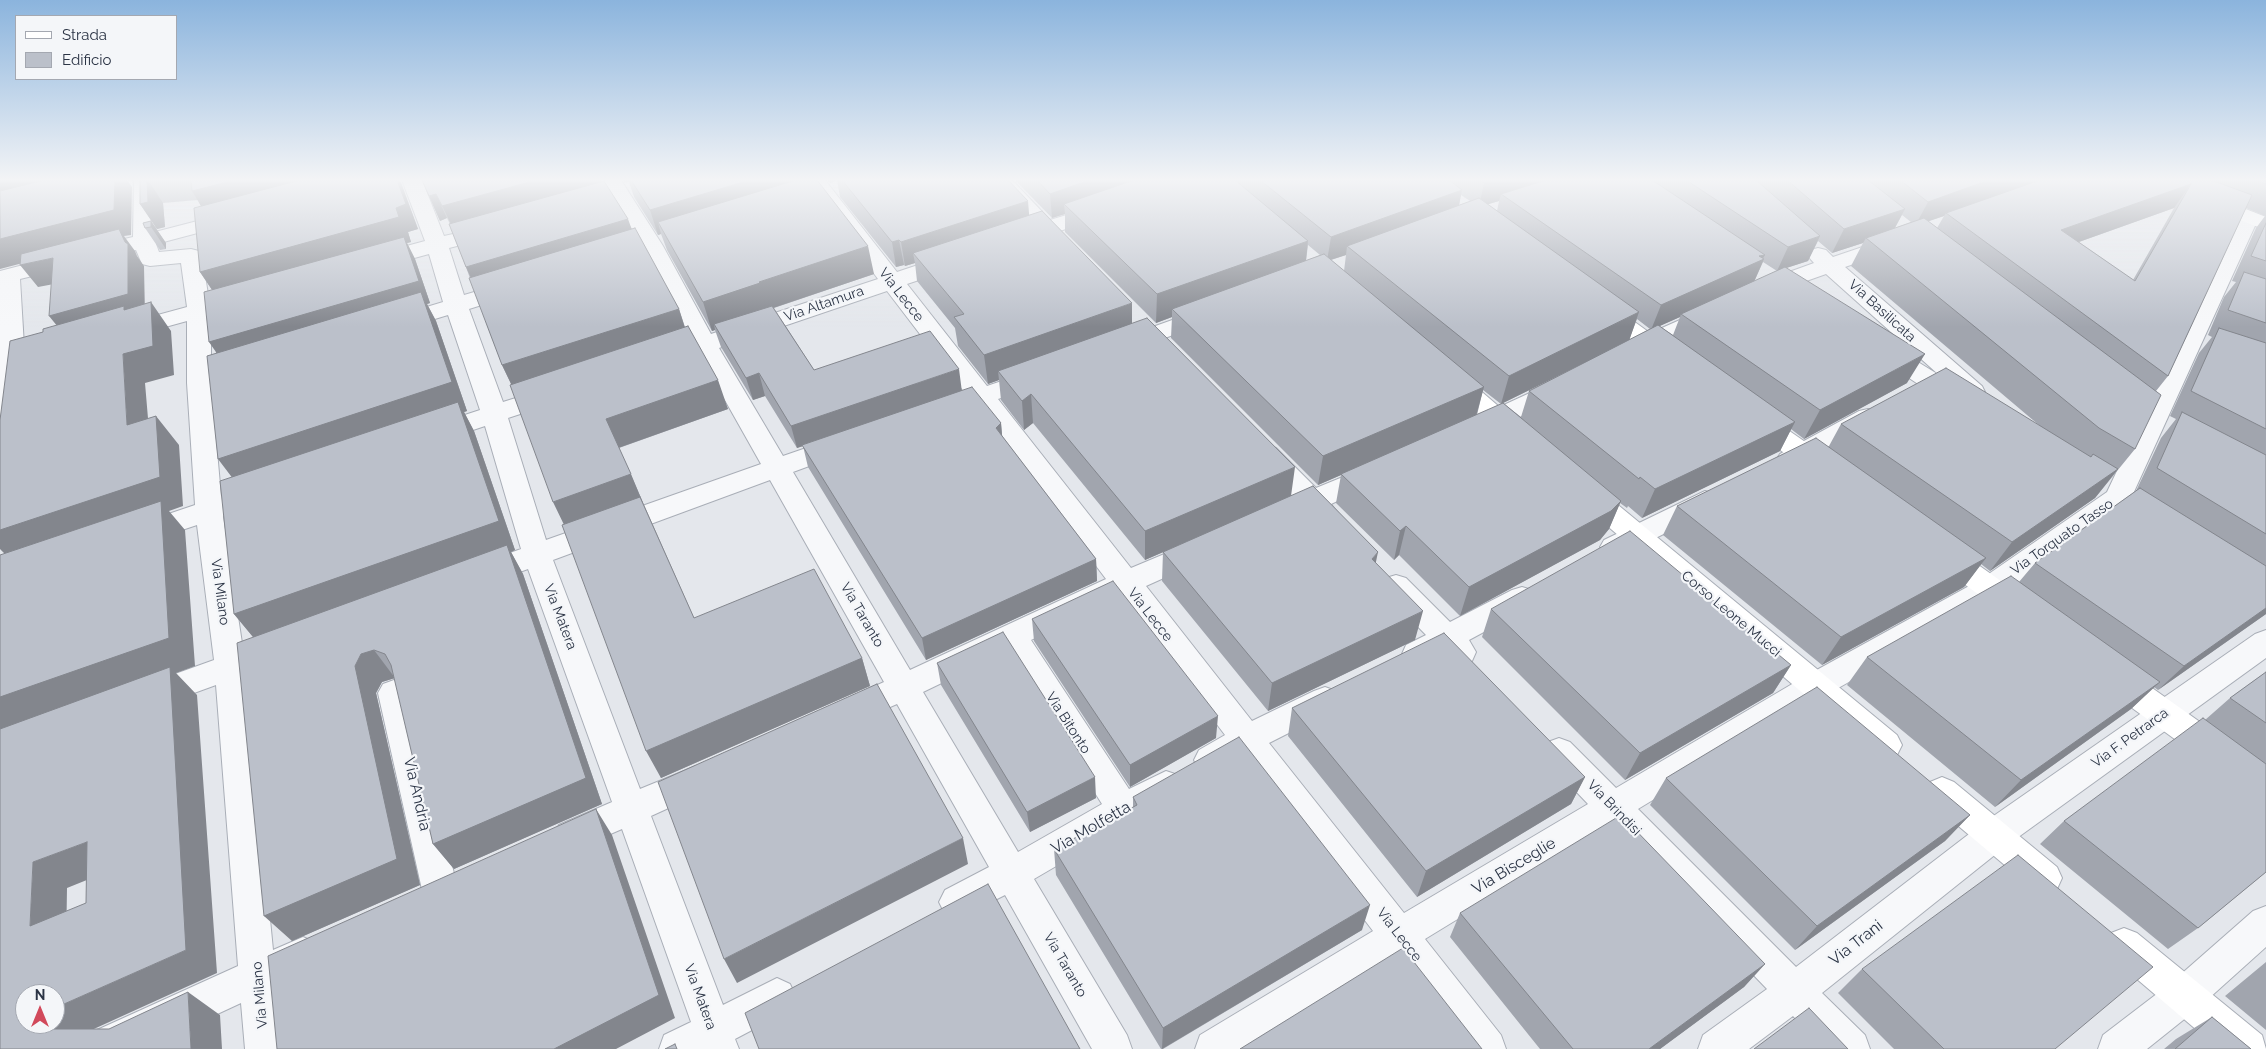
<!DOCTYPE html>
<style>
body{margin:0}
#map{position:relative;width:2266px;height:1049px;overflow:hidden;background:#e4e7ec;font-family:Raleway,sans-serif}
canvas{display:block}
.legend{position:absolute;left:15px;top:15px;width:162px;height:65px;box-sizing:border-box;background:#f4f6f9;border:1px solid #a4a8b1;margin:0;padding:6px 9px;list-style:none;font-size:15px;color:#2b3445}
.legend li{display:flex;align-items:center;gap:10px;height:25px}
.legend b{width:25px;border:1px solid #a4a8b1}
.north{position:absolute;left:15px;top:984px;width:50px;height:50px;box-sizing:border-box;background:#f4f6f9;border:1px solid #a4a8b1;border-radius:50%;rotate:0deg;font-size:14px;font-weight:700;line-height:20px;text-align:center;color:#2b3445}
.north::after{content:'';display:block;margin:auto;width:18px;height:22px;background:#d1495b;clip-path:polygon(50% 0,100% 100%,50% 72%,0 100%)}
</style>
<div id="map">
<canvas width="2266" height="1049"></canvas>
<ul class="legend">
<li><b style="height:6px;background:#fff"></b>Strada</li>
<li><b style="height:14px;background:#bbc0ca"></b>Edificio</li>
</ul>
<div class="north">N</div>
</div>
<script>
const g = document.querySelector('canvas').getContext('2d');
g.lineJoin = 'round';
const toPath = rows => new Path2D(rows.map(r => 'M' + r).join(''));
function strokePath(path, color, width, dash) { g.strokeStyle = color; g.lineWidth = width; g.lineCap = dash ? 'butt' : 'round'; g.setLineDash(dash || []); g.stroke(path); }
function fillPath(path, color) { g.fillStyle = color; g.fill(path, 'evenodd'); }
function drawText(font, color, halo, rows, align = 'center') {
  g.font = font + ' Raleway,sans-serif'; g.lineWidth = 4.5; g.setLineDash([]); g.textBaseline = 'middle'; g.strokeStyle = halo; g.fillStyle = color; for (const [text, x, y, turn = 0] of rows) {
    g.save(); g.translate(x, y); g.rotate((+turn || 0) * Math.PI / 180); g.textAlign = isNaN(turn) ? turn : align; if (halo) g.strokeText(text, 0, 0); g.fillText(text, 0, 0); g.restore();
  }
}
const street = toPath([
 [134,180,154,180,155,232,232,212,239,214,243,218,239,222,156,244,159,252,191,249,199,251,202,256,209,301,215,299,223,301,226,306,223,311,211,314,211,383,221,496,258,484,267,487,271,494,267,501,223,516,243,650,274,639,285,642,289,651,285,660,246,674,273,950,303,937,316,943,321,955,316,967,277,986,283,1049,245,1049,241,1003,142,1049,81,1049,86,1035,238,966,216,685,150,709,139,705,134,696,139,687,214,660,197,525,143,543,133,540,129,533,133,526,195,505,187,383,187,321,129,337,121,335,117,330,121,325,187,307,181,263,150,266,142,264,136,250,128,252,120,250,117,245,120,240,133,237,134,180],
 [402,180,422,180,444,236,453,234,461,235,464,240,461,245,449,248,464,295,512,281,520,283,523,288,520,293,469,309,503,402,554,386,563,388,566,394,563,400,508,418,546,540,761,464,699,354,664,366,656,363,652,358,656,353,691,341,641,246,601,180,621,180,663,246,711,334,878,279,804,180,825,180,897,272,945,256,953,254,961,256,964,261,961,266,907,284,987,386,1034,370,1043,372,1046,378,1043,384,998,399,1131,568,1186,545,1196,542,1206,545,1210,552,1206,559,1146,586,1252,721,1314,691,1325,687,1336,691,1341,700,1336,709,1269,743,1404,913,1588,804,1548,762,1543,752,1548,742,1559,738,1570,742,1616,788,1804,677,1980,580,2107,492,2237,217,2241,213,2248,211,2255,213,2259,217,2128,505,2000,596,1826,695,1638,809,1796,967,1982,824,2255,634,2266,630,2266,658,2006,846,1822,993,1865,1035,1870,1049,1824,1049,1793,1016,1749,1049,1698,1049,1703,1035,1767,989,1610,826,1425,939,1501,1035,1506,1049,1463,1049,1394,958,1249,1049,1195,1049,1200,1035,1373,931,1242,758,1210,774,1199,770,1194,760,1199,750,1225,735,1121,598,1031,640,1129,789,1166,771,1178,775,1182,785,1178,795,1034,879,1127,1035,1132,1049,1092,1049,1005,895,957,919,945,914,939,902,945,890,989,867,897,704,849,725,838,721,833,712,838,703,884,682,770,480,553,560,640,789,696,766,708,770,712,780,708,790,651,816,723,1005,777,978,790,984,796,997,790,1010,735,1039,739,1049,659,1049,664,1035,691,1022,622,829,571,851,559,847,554,836,559,825,612,802,528,569,481,586,471,583,467,575,471,567,521,549,485,426,434,443,425,440,421,434,425,428,480,410,448,315,395,331,387,329,383,324,387,319,443,302,429,254,374,269,366,267,363,262,366,257,425,241,402,180],
 [887,291,965,393,936,403,932,409,936,415,945,417,976,407,1106,579,910,670,793,472,850,451,854,445,850,439,841,436,783,456,719,348,887,291],
 [1006,652,1102,804,1018,852,923,692,1006,652],
 [990,180,1012,180,1050,220,1099,205,1106,207,1109,211,1106,215,1060,231,1069,241,1066,246,1058,247,1050,246,1042,237,1022,243,1014,242,1011,237,1014,232,1032,226,990,180],
 [1892,237,1900,238,1903,243,1900,248,1845,267,1982,386,1985,392,1982,398,1969,399,1966,404,1957,406,1948,404,1876,356,1872,351,1876,346,1884,343,1892,346,1939,375,1826,274,1764,296,1756,294,1753,289,1756,284,1814,263,1807,255,1810,250,1818,248,1826,250,1833,257,1892,237],
 [62,255,70,257,73,262,70,267,20,279,25,363,13,430,9,436,0,439,0,271,62,255],
 [1709,307,1717,309,1721,314,1717,319,1642,354,1634,357,1626,354,1622,349,1626,344,1709,307],
 [1206,308,1214,310,1218,315,1214,320,1124,353,1116,350,1112,345,1116,340,1206,308],
 [1558,380,1567,382,1570,388,1567,394,1487,433,1478,436,1469,433,1465,427,1469,421,1558,380],
 [1868,409,1877,411,1881,417,1877,423,1798,466,1789,469,1780,466,1776,460,1780,454,1859,411,1868,409],
 [1267,445,1276,448,1316,488,1372,465,1381,467,1385,474,1381,481,1331,504,1338,513,1334,520,1324,523,1314,520,1309,514,1288,522,1278,519,1274,512,1278,505,1294,498,1254,454,1258,448,1267,445],
 [1705,491,1715,494,1719,501,1715,508,1624,554,1614,557,1604,554,1600,547,1604,540,1705,491],
 [1396,575,1406,578,1450,622,1512,590,1522,587,1532,590,1537,598,1532,606,1469,640,1476,652,1472,661,1461,664,1450,661,1444,654,1417,666,1406,663,1402,654,1406,645,1426,635,1386,594,1382,586,1386,578,1396,575],
 [394,680,405,684,410,693,459,894,453,906,441,910,429,906,423,894,378,693,383,684,394,680],
 [2266,906,2266,947,2197,1009,2147,1049,2098,1049,2103,1035,2171,983,2253,911,2266,906]
]);
const secondary = toPath([
 [2142,180,2172,180,2266,217,2266,230,2145,184,2142,180],
 [1602,302,1610,304,1676,352,1680,357,1676,362,1668,365,1660,362,1594,314,1590,309,1594,304,1602,302],
 [1452,372,1461,374,1525,429,1529,435,1525,441,1516,444,1507,441,1443,386,1440,380,1443,374,1452,372],
 [1756,411,1765,414,1834,462,1838,469,1834,476,1825,478,1816,476,1747,426,1743,420,1747,414,1756,411],
 [1586,483,1595,486,1897,735,1902,745,1897,755,1886,759,1875,755,1577,500,1573,493,1577,486,1586,483],
 [1943,543,1953,547,2029,601,2034,609,2029,617,2019,620,2009,617,1933,561,1929,554,1933,547,1943,543],
 [2113,664,2124,668,2266,769,2266,801,2254,797,2102,686,2098,677,2102,668,2113,664],
 [1942,777,1954,782,2057,867,2062,878,2057,889,2045,894,2033,889,1930,802,1925,792,1930,782,1942,777],
 [2124,928,2137,933,2262,1035,2266,1049,2219,1049,2111,957,2106,945,2111,933,2124,928]
]);
strokePath(street, '#a9aeb7', 2);
strokePath(secondary, '#a9aeb7', 2);
fillPath(street, '#f7f8fa');
fillPath(secondary, '#fff');
fillPath(toPath([
 [140,180,400,180,418,229,408,232,411,242,407,243,415,259,430,303,427,304,436,321,467,411,464,412,474,431,515,550,511,552,523,574,602,804,454,869,433,844,395,678,382,682,376,693,420,885,292,941,253,637,234,614,232,478,216,353,212,290,200,272,201,206,198,200,163,203,165,227,157,229,140,204],
 [422,180,602,182,632,229,679,309,685,327,728,409,619,448,694,618,862,658,870,686,661,778,511,384,502,365,450,224,447,218,440,221],
 [623,180,817,180,874,274,774,308,814,370,962,390,1001,423,1002,436,1096,559,1097,581,926,660,808,467,803,446,797,448,765,396,753,400,721,347,715,330,712,331,667,250,661,234,658,235,634,197,629,182,625,183],
 [827,180,1008,180,1029,215,1132,324,1291,496,1376,563,1415,640,1268,711,1162,581,1163,552,1198,537,1145,560,1033,423,1024,430,1001,400,999,380,988,384,958,346,955,328,917,281,915,263,905,266,904,265,896,267,840,197,837,180,830,183],
 [1015,180,2266,180,2266,614,2158,690,2154,687,2131,709,1995,807,1847,685,1867,657,2019,582,2035,563,2136,491,2161,438,2176,419,2170,416,2199,353,2212,337,2208,335,2224,297,2236,282,2232,281,2256,228,2265,216,2246,208,2168,376,2156,391,2135,449,2095,498,1990,571,1981,564,1964,587,1822,665,1663,535,1677,506,1829,446,1841,424,2040,426,1851,266,1863,243,1832,253,1818,241,1808,261,1786,268,1907,383,1804,439,1791,429,1780,451,1642,518,1628,506,1627,508,1620,503,1609,529,1600,540,1460,616,1399,555,1394,560,1336,503,1341,475,1318,485,1171,338,1172,317,1156,323,1065,232,1065,214,1052,218],
 [1461,195,1470,201,1459,205],
 [1499,201,1497,211,1488,204],
 [2174,208,2133,280,2079,242],
 [1902,215,1911,222,1895,228],
 [1944,216,1937,228,1928,221],
 [1308,245,1320,255,1306,261],
 [1346,255,1344,271,1331,260],
 [1763,262,1777,271,1754,282],
 [1680,317,1673,335,1659,326],
 [1637,319,1650,329,1629,340],
 [1574,368,1529,391,1521,417,1503,403],
 [1483,390,1501,404,1477,415],
 [151,221,166,243,166,249,160,250,145,228],
 [1491,609,1791,665,1773,693,1625,780,1482,637],
 [1032,619,1216,738,1130,787,1034,641],
 [937,663,1096,798,1030,832,941,685],
 [2266,672,2266,872,2198,928,2168,949,2040,844,2064,821,2205,720,2230,698],
 [1292,708,1585,777,1571,804,1417,897,1288,736],
 [1666,778,1970,815,1945,841,1795,950,1650,805],
 [1133,797,1362,930,1163,1049,1161,1049,1056,875,1054,849,1133,807],
 [1460,913,1765,964,1744,987,1660,1049,1540,1049,1450,937],
 [2266,962,2266,1030,2225,996],
 [1862,969,2055,1049,1894,1049,1838,993],
 [2212,1017,2251,1049,2164,1049,2176,1039]
]), '#a1a5ae');
fillPath(toPath([
 [0,180,94,180,0,204],
 [115,180,127,180,132,187,131,235,124,236,135,251,137,256,144,266,145,317,67,338,49,316,125,242,122,237,0,269,0,239],
 [147,180,148,180,163,203,165,227,157,229,140,204],
 [235,180,343,180,207,216,192,191],
 [397,180,400,180,418,229,408,232,411,242,407,243,415,259,430,303,427,304,436,321,467,411,464,412,474,431,515,550,511,552,523,574,602,804,454,869,433,844,510,552,258,643,234,614,240,488,218,459,225,365,209,342,217,297,200,272],
 [537,180,601,180,604,189,454,230,442,206],
 [750,180,806,180,658,222,661,234,658,235,650,210],
 [829,180,837,180,830,183],
 [1090,180,1164,180,1064,204,1065,214,1052,218,1050,194],
 [1493,180,1563,180,1501,194,1499,201,1479,207,1484,183],
 [1989,180,2043,180,1946,213,1944,216,1915,226,1928,202],
 [2191,184,2174,208,2045,254,2061,230],
 [1462,190,1457,215,1347,246,1346,255,1327,261,1331,237],
 [436,194,447,218,440,221,429,196],
 [1028,201,1030,225,913,253,915,263,905,266,901,242],
 [1905,209,1892,233,1866,238,1863,243,1832,253,1844,229],
 [628,219,636,241,476,289,466,267],
 [151,221,166,243,166,249,151,227],
 [1820,236,1808,261,1777,271,1788,247],
 [899,240,904,265,896,267,892,242],
 [1308,241,1305,269,1172,309,1172,317,1156,323,1157,294],
 [868,246,874,274,767,310,714,324,715,330,712,331,703,302,759,282],
 [1765,255,1762,260,1764,259,1753,284,1681,314,1680,317,1651,330,1661,305,1759,256],
 [53,258,70,281,38,287,20,265],
 [151,302,171,331,174,375,145,383,151,454,127,425,123,354],
 [1132,303,1132,331,998,371,999,380,988,384,984,355],
 [679,309,688,338,516,394,502,365],
 [1639,312,1629,341,1501,404,1509,376],
 [1925,354,1907,383,1804,439,1820,410],
 [959,369,962,392,802,445,803,446,797,448,791,426],
 [759,373,765,396,753,400,746,378],
 [718,380,728,409,618,448,606,419],
 [1484,387,1476,416,1341,474,1341,475,1318,485,1323,456],
 [1031,394,1033,423,1024,430,1022,401],
 [156,416,179,445,183,506,169,511,185,530,195,666,176,673,197,695,217,973,85,1033,44,1029,42,1026,43,1024,55,1024,55,1008,186,950,0,736,0,697,14,563,0,549,0,530],
 [1795,422,1780,451,1642,518,1655,489],
 [1001,423,1003,446,996,428],
 [1295,467,1291,496,1145,560,1145,531],
 [2118,469,2095,498,1990,571,2012,542],
 [631,474,643,503,567,531,553,502],
 [1621,501,1609,529,1600,540,1460,616,1469,587],
 [1406,526,1399,555,1394,560,1400,531],
 [1378,552,1372,581,1372,559],
 [1986,558,1964,587,1822,665,1841,637],
 [1096,559,1097,581,926,660,922,638],
 [2266,608,2266,614,2158,690,2184,666],
 [1423,611,1415,640,1268,711,1272,683],
 [374,650,395,678,382,682,376,693,420,885,292,941,264,916,355,666,361,654],
 [862,658,870,686,661,778,646,751],
 [1791,665,1773,693,1625,780,1640,753],
 [2160,682,2131,709,1995,807,2021,780],
 [1218,716,1216,738,1130,787,1130,765],
 [1095,777,1096,798,1030,832,1027,812],
 [1585,777,1571,804,1417,897,1426,871],
 [596,809,612,835,675,1018,616,1049,554,1049],
 [1970,815,1945,841,1795,950,1817,926],
 [963,838,968,864,737,983,724,959],
 [87,842,119,867,67,888,66,951,30,926,33,862],
 [1370,905,1362,930,1162,1049,1163,1028],
 [1765,964,1744,987,1660,1049,1649,1049],
 [188,992,220,1015,222,1049,191,1049]
]), '#83868d');
const building = toPath([
 [44,180,115,180,114,210,0,239,0,191,44,180],
 [140,180,147,180,148,202,140,204,140,180],
 [191,180,235,180,192,191,191,180],
 [300,180,397,180,406,204,396,208,399,217,200,272,194,208,300,180],
 [422,180,537,180,442,206,436,194,429,196,422,180],
 [631,180,750,180,650,210,631,180],
 [796,180,817,180,868,246,759,282,760,283,703,302,658,222,796,180],
 [842,180,1008,180,1028,201,901,242,899,240,892,242,842,180],
 [1037,180,1090,180,1050,194,1037,180],
 [1134,180,1235,180,1308,241,1157,294,1064,204,1134,180],
 [1260,180,1449,180,1462,190,1331,237,1260,180],
 [1481,180,1493,180,1484,183,1481,180],
 [1546,180,1652,180,1765,255,1759,256,1764,259,1661,305,1501,194,1546,180],
 [1686,180,1756,180,1820,236,1788,247,1686,180],
 [1787,180,1868,180,1905,209,1844,229,1787,180],
 [1900,180,1989,180,1928,202,1900,180],
 [2040,180,2211,180,2252,195,2168,376,1946,213,2040,180],
 [2191,184,2135,281,2061,230,2191,184],
 [2256,180,2266,180,2266,184,2256,180],
 [604,181,628,219,466,267,449,224,604,181],
 [1479,198,1639,312,1509,376,1347,246,1479,198],
 [1042,211,1132,303,984,355,954,317,964,314,913,253,1042,211],
 [1924,218,2161,395,2135,449,2099,428,1866,238,1924,218],
 [151,221,151,227,145,228,143,223,151,221],
 [2266,223,2266,261,2251,256,2266,223],
 [635,228,679,309,502,365,469,278,635,228],
 [119,229,125,242,128,244,128,294,49,316,53,258,20,265,21,254,119,229],
 [404,237,419,281,209,342,204,292,404,237],
 [1324,254,1484,387,1323,456,1172,309,1324,254],
 [1785,267,1925,354,1820,410,1681,314,1785,267],
 [2244,272,2266,279,2266,323,2228,310,2244,272],
 [421,292,452,382,218,459,207,356,421,292],
 [151,302,153,346,123,354,127,425,156,416,160,477,0,530,0,420,10,341,43,332,43,329,124,306,124,310,151,302],
 [772,306,814,370,930,331,959,369,791,426,759,373,746,378,714,324,772,306],
 [1147,318,1295,467,1145,531,1031,394,1022,401,998,371,1147,318],
 [1658,325,1795,422,1655,489,1640,477,1639,479,1529,391,1658,325],
 [688,326,718,380,606,419,631,474,553,502,510,385,688,326],
 [2219,328,2266,343,2266,429,2191,391,2219,328],
 [1946,368,2091,457,2093,454,2118,469,2012,542,1841,424,1946,368],
 [972,387,1001,423,996,428,1096,559,922,638,802,445,972,387],
 [458,402,499,521,234,614,220,481,458,402],
 [1503,403,1621,501,1611,511,1469,587,1406,526,1400,531,1341,474,1503,403],
 [2182,412,2266,455,2266,534,2157,468,2182,412],
 [1816,438,1986,558,1841,637,1677,506,1816,438],
 [1313,486,1378,552,1372,559,1423,611,1272,683,1163,552,1313,486],
 [2140,488,2266,566,2266,608,2184,666,2035,563,2140,488],
 [640,497,694,618,814,569,862,658,646,751,562,525,640,497],
 [161,501,169,638,0,697,0,555,161,501],
 [1630,531,1791,665,1640,753,1491,609,1630,531],
 [507,545,586,778,433,844,391,665,385,654,374,650,361,654,355,666,397,859,264,916,237,643,507,545],
 [2011,576,2160,682,2021,780,1867,657,2011,576],
 [1113,581,1218,716,1130,765,1032,619,1113,581],
 [1003,632,1095,777,1027,812,937,663,1003,632],
 [1444,633,1585,777,1426,871,1292,708,1444,633],
 [170,667,186,950,55,1008,55,994,25,994,25,1024,43,1024,42,1026,44,1029,109,1029,188,992,191,1049,0,1049,0,729,170,667],
 [87,842,86,903,30,926,33,862,87,842],
 [2266,672,2266,723,2230,698,2266,672],
 [877,684,963,838,724,959,658,782,877,684],
 [1817,687,1970,815,1817,926,1666,778,1817,687],
 [2203,718,2266,764,2266,872,2198,928,2064,821,2203,718],
 [1239,737,1370,905,1163,1028,1054,849,1137,805,1133,797,1239,737],
 [596,809,659,995,554,1049,277,1049,268,956,596,809],
 [1621,815,1765,964,1649,1049,1573,1049,1460,913,1621,815],
 [2018,855,2153,967,2055,1049,1944,1049,1862,969,2018,855],
 [988,884,1080,1049,759,1049,745,1013,988,884],
 [1403,948,1482,1049,1240,1049,1403,948],
 [1809,1008,1848,1049,1754,1049,1809,1008],
 [2212,1017,2251,1049,2175,1049,2212,1017],
 [675,1044,677,1049,665,1049,675,1044]
]);
fillPath(building, '#bbc0ca');
strokePath(building, '#83868d', 1);
const sky = g.createLinearGradient(0, 0, 0, 327);
sky.addColorStop(0, '#8bb4dd');
sky.addColorStop(0.55, '#f3f4f6');
sky.addColorStop(1, '#f3f4f600');
g.fillStyle = sky;
g.fillRect(0, 0, 2266, 327);
drawText('14px', '#2b3445', '#f4f6f9', [
 ["Via Lecce",901,295,52],
 ["Via Altamura",824,304,-19],
 ["Via Basilicata",1882,311,42],
 ["Via Torquato Tasso",2062,537,-35],
 ["Via Milano",220,592,82],
 ["Corso Leone Mucci",1731,614,40],
 ["Via Taranto",862,615,60],
 ["Via Lecce",1150,615,52],
 ["Via Matera",560,617,69],
 ["Via Bitonto",1068,723,57],
 ["Via F. Petrarca",2130,738,-36],
 ["Via Brindisi",1614,808,46],
 ["Via Lecce",1399,935,52],
 ["Via Taranto",1065,965,60],
 ["Via Milano",260,995,-95],
 ["Via Matera",700,997,70]
]);
drawText('16px', '#2b3445', '#f4f6f9', [
 ["Via Andria",417,794,77],
 ["Via Molfetta",1091,828,-30],
 ["Via Bisceglie",1514,866,-31],
 ["Via Trani",1856,943,-38]
]);
</script>
